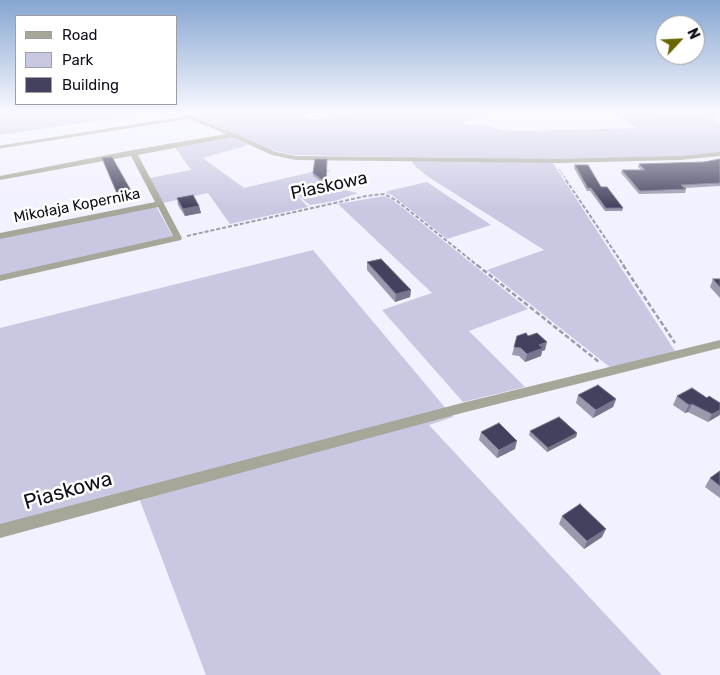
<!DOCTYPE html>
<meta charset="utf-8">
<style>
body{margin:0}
#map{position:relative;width:720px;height:675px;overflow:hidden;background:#f2f1ff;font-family:Rubik,sans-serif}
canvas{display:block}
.legend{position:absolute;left:15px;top:15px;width:162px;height:90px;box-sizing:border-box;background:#fff;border:1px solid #9f9fa3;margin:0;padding:6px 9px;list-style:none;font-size:15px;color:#100f1a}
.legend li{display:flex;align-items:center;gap:10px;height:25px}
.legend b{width:25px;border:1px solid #9f9fa3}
.north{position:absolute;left:655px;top:15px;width:50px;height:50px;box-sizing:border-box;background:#fff;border:1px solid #9f9fa3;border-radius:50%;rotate:65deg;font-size:14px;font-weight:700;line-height:20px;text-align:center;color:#100f1a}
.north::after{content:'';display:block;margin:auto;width:18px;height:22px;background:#676600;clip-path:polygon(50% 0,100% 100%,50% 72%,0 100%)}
</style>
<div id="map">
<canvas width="720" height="675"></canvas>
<ul class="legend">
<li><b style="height:6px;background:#a7a799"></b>Road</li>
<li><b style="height:14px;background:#c9c8e3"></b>Park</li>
<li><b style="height:14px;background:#43415d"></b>Building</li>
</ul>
<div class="north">N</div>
</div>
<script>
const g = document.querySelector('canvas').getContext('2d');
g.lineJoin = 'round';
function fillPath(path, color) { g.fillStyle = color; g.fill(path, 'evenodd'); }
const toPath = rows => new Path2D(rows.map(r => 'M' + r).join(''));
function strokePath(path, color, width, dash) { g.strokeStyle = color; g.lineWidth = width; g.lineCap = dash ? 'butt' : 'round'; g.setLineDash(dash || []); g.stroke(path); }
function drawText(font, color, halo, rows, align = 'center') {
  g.font = font + ' Rubik,sans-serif'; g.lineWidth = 5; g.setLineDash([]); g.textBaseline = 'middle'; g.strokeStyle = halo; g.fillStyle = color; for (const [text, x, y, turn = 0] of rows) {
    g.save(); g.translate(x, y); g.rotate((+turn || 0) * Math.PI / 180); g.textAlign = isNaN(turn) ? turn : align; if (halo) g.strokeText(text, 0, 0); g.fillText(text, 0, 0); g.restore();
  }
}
fillPath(toPath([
 [0,113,151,113,0,135],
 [209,113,314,113,305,115,305,117,311,119,358,113,493,113,463,122,467,125,483,124,501,130,520,131,637,128,612,113,692,115,718,113,714,119,720,123,720,152,672,157,572,160,293,155,268,149,197,117],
 [224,137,233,137,248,145,203,158,244,188,324,169,331,171,316,177,322,183,332,182,330,187,358,193,335,201,310,205,296,194,308,207,230,224,208,193,163,203,150,178,191,170,174,146],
 [411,160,553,163,675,351,611,368,487,270,544,250,427,176,416,167],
 [427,182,491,225,447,239,392,195,386,193,388,191],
 [384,196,393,200,528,309,469,331,525,387,463,402,382,310,432,293,338,204],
 [156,206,173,237,0,276,0,238],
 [313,250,453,417,429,425,662,675,206,675,136,490,0,526,0,328]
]), '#c9c8e3');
strokePath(toPath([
 [311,117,343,113],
 [559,169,567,181]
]), '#9e9daa', 1, [3, 1]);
strokePath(toPath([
 [566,180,624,266],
 [187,236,366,196,384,194,396,200,478,266]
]), '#9e9daa', 2, [4, 2]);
strokePath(toPath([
 [477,265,599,362],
 [623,265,675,343]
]), '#9e9daa', 2.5, [5, 2.5]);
strokePath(toPath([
 [0,147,190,117]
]), '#a7a799', 3);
fillPath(toPath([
 [175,113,184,113,233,133,276,152,296,156,559,159,679,156,720,152,720,156,679,160,559,163,296,160,272,155,232,137,138,155,182,238,181,240,0,281,0,275,173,236,158,207,0,239,0,233,155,202,131,156,0,180,0,176,133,150,226,134,175,113],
 [720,340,720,348,462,413,0,538,0,524,462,403,720,340]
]), '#a7a799');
fillPath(toPath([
 [102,158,135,200,121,203],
 [327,159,326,186,313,176,313,173],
 [720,159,720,186,685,188,686,189,685,193,639,194,621,173,622,170,641,170,638,167,639,164,704,162],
 [575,165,601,187,623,208,622,211,605,211,590,191,587,191,574,168],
 [177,198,199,206,201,213,185,216,178,205],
 [367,262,411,290,410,297,395,302,367,270],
 [713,279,720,279,720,298,710,287],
 [514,347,545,350,542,351,541,356,525,362,519,356,512,355],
 [578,395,616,399,613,407,593,418,576,403],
 [677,396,707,398,720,403,708,422,688,412,685,413,673,405],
 [530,431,577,433,576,437,547,452,529,435],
 [481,432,515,449,497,458,479,440],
 [720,471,720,498,705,487,710,478],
 [562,516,602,537,584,549,559,524]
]), '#9a99ae');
fillPath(toPath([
 [134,196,135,200,121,203,119,198],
 [199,206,201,213,185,216,183,209],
 [411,290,410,297,395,302,396,294],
 [547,342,545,350,542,351,541,356,525,362,527,354,539,345],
 [616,399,613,407,593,418,596,410],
 [692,404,688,412,685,413,689,405],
 [720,410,720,415,708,422,712,414],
 [577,433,576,437,547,452,548,448],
 [517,441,515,449,497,458,499,450],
 [606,529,602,537,584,549,587,541]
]), '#78768e');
const building = toPath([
 [112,157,134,196,119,198,102,158,112,157],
 [315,159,327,159,326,183,313,173,315,159],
 [720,159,720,183,681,185,686,189,640,191,622,170,645,170,639,164,704,162,720,159],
 [575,165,588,165,601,187,607,187,623,208,606,208,591,188,588,188,575,165],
 [193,195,199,206,183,209,177,198,193,195],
 [381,259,411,290,396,294,367,262,381,259],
 [713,279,720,279,720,287,713,279],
 [526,333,528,336,537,333,547,342,539,345,543,348,527,354,521,348,514,347,517,336,526,333],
 [598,385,616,399,596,410,578,395,598,385],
 [692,388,707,398,709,396,720,403,720,410,712,414,692,404,689,405,677,396,692,388],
 [559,417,577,433,548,448,530,431,559,417],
 [499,423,517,441,499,450,481,432,499,423],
 [720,471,720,486,710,478,720,471],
 [580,504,606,529,587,541,562,516,580,504]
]);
fillPath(building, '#43415d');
strokePath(building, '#78768e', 1);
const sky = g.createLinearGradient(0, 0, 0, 208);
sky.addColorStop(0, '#85a5d1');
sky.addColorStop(0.54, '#f9f9ff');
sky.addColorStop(1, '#f9f9ff00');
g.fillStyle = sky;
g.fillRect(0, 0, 720, 208);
drawText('15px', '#100f1a', '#fff', [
 ["Mikołaja Kopernika",77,206,-11]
]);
drawText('18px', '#100f1a', '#fff', [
 ["Piaskowa",329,186,-12]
]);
drawText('21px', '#100f1a', '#fff', [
 ["Piaskowa",68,491,-16]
]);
</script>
